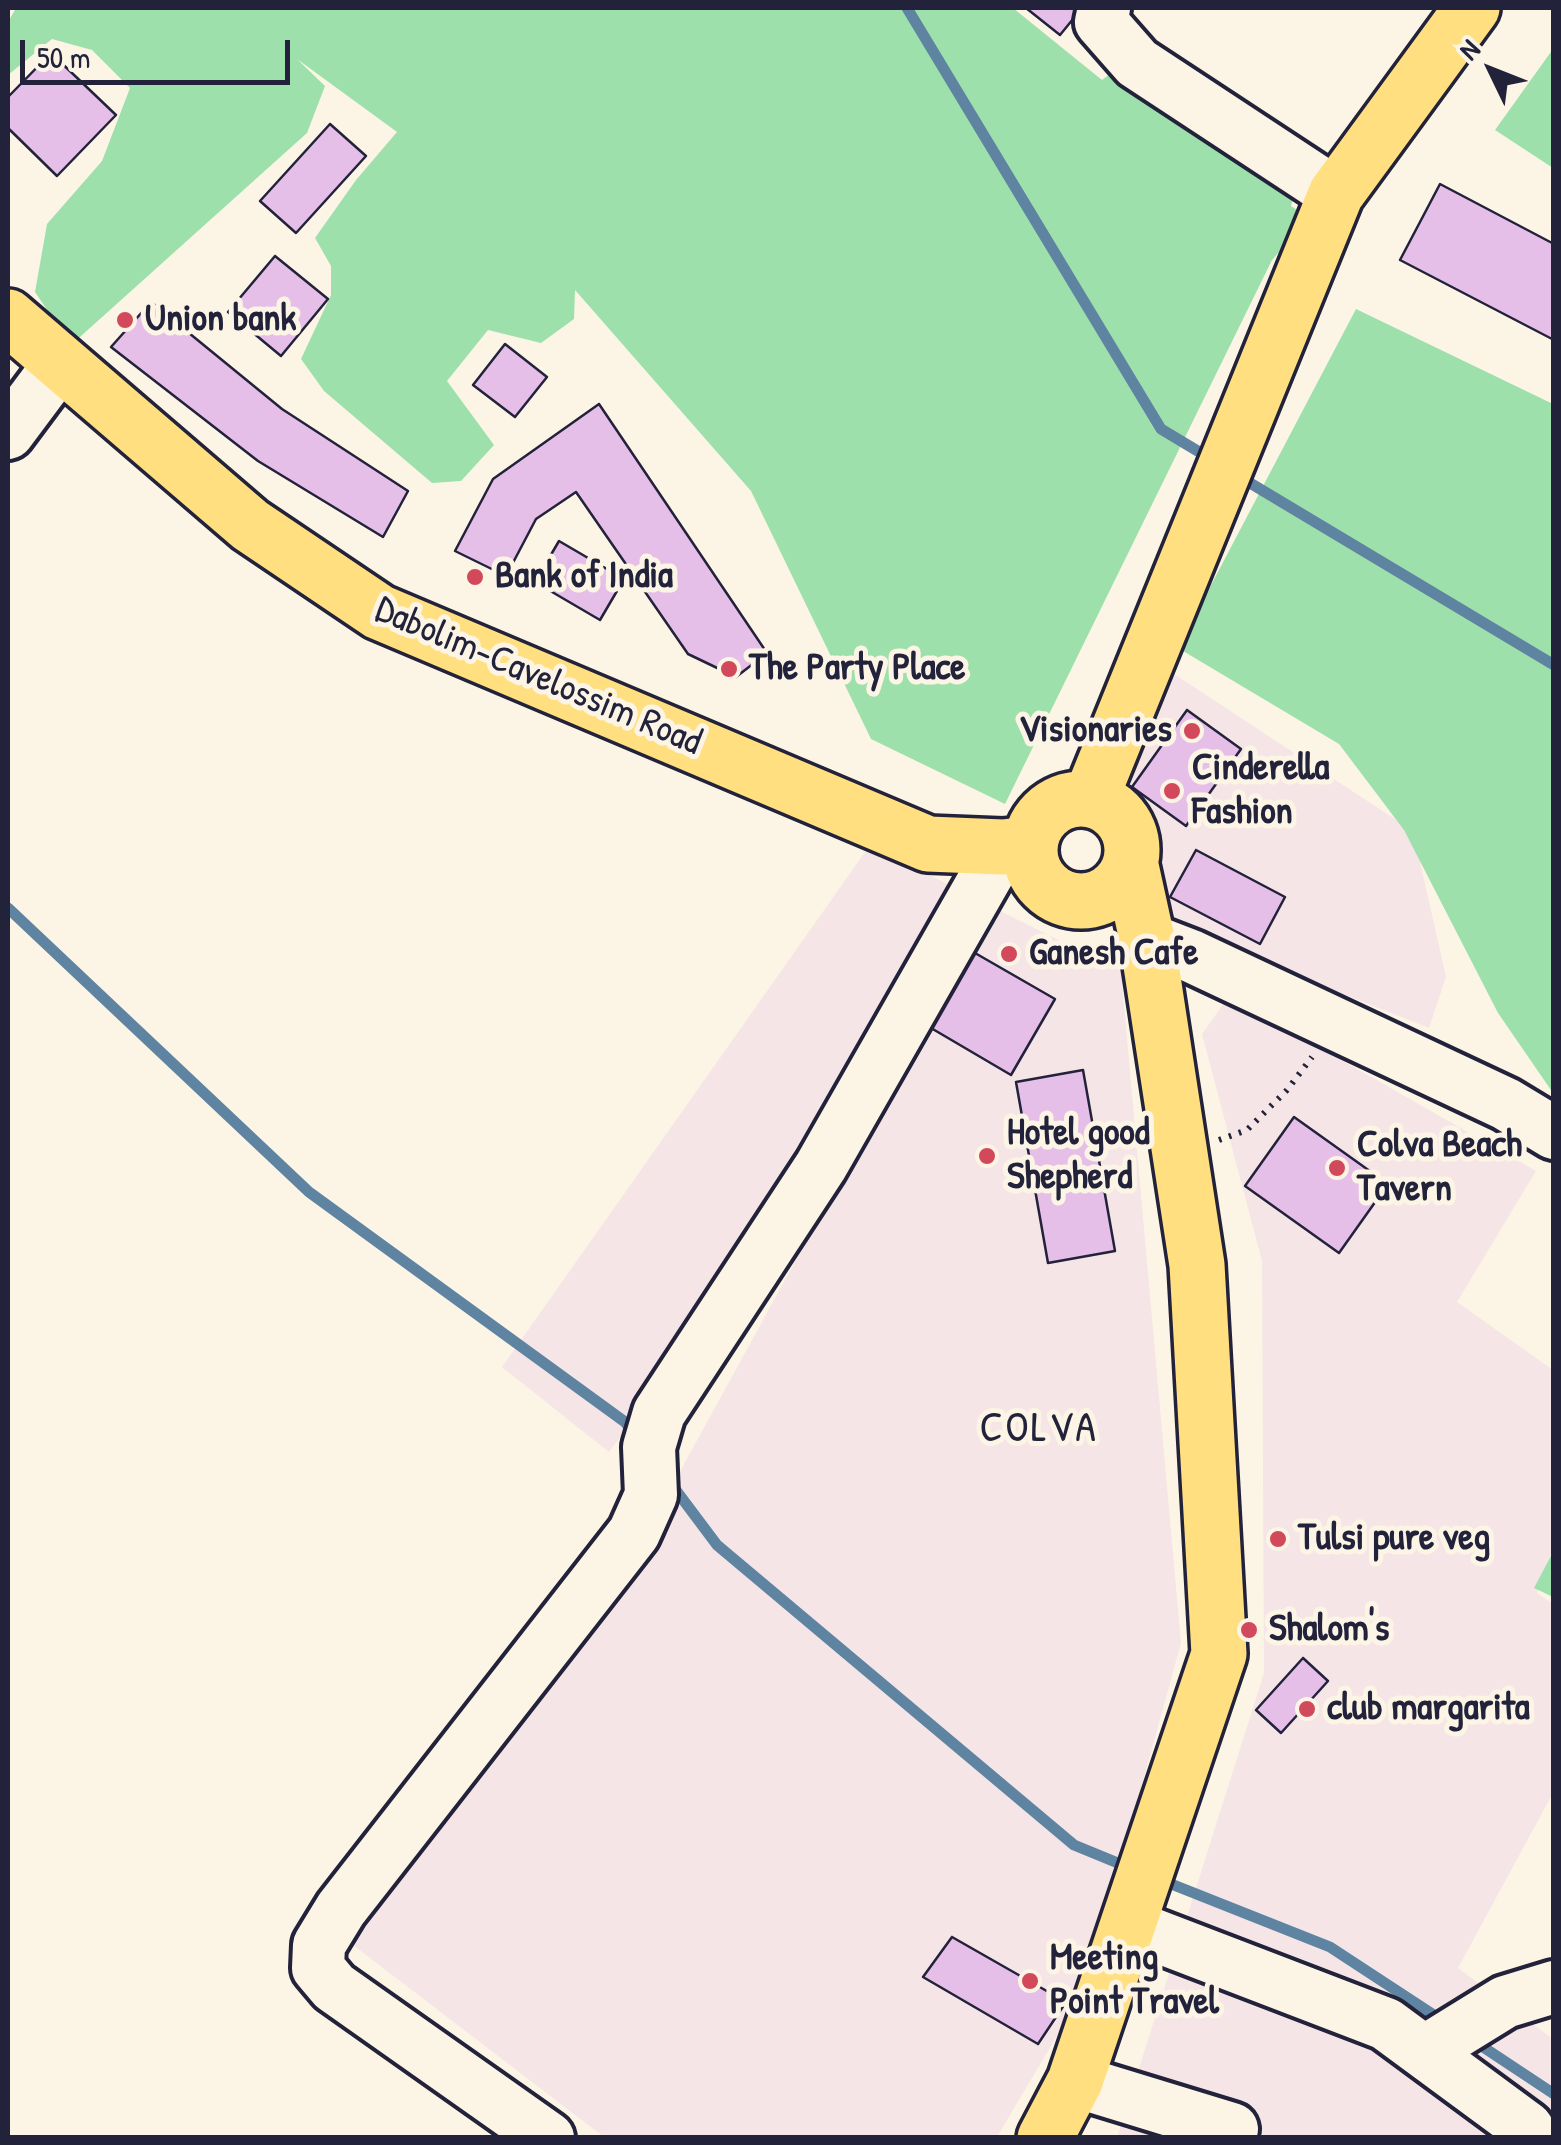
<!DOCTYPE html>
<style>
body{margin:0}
#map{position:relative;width:1561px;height:2145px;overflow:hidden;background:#fcf5e5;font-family:"Patrick Hand",sans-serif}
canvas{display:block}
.frame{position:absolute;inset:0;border:10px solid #22223b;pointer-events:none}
.north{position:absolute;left:1441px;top:20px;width:100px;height:100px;-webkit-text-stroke:8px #fcf5e5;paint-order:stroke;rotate:313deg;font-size:28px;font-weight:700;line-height:40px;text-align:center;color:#22223b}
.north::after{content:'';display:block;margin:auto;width:35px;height:45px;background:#22223b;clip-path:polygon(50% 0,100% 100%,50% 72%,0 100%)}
.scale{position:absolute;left:20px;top:40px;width:270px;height:45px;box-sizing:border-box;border:5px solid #22223b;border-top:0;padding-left:12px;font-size:30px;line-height:35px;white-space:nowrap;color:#22223b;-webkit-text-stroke:8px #fcf5e5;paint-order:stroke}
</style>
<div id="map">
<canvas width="1561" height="2145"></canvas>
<div class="frame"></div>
<div class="north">N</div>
<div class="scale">50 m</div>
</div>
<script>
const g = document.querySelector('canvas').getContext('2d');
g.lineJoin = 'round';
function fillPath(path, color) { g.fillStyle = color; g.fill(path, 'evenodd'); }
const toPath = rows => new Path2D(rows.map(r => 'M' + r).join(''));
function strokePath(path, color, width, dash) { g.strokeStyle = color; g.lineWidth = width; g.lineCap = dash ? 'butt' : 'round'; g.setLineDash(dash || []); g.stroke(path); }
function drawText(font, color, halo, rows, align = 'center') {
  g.font = font + ' "Patrick Hand",sans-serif'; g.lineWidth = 10; g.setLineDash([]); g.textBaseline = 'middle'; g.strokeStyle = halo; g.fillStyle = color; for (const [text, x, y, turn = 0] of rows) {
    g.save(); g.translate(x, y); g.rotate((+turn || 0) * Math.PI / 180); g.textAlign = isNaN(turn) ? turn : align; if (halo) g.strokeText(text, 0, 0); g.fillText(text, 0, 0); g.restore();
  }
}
fillPath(toPath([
 [1168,670,1413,831,1446,977,1429,1028,1174,927,1128,773],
 [870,845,951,886,645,1405,609,1452,502,1367],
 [990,906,1121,971,1181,1643,1087,1985,997,2137,604,2137,353,1945,666,1497],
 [1229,996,1536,1171,1457,1302,1553,1370,1553,1548,1537,1593,1553,1604,1553,1793,1458,1968,1553,2039,1553,2137,1117,2138,1264,1673,1262,1261,1202,1034]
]), '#f5e5e6');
fillPath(toPath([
 [16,8,1013,8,1102,80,1118,68,1298,179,1291,206,1297,210,1279,252,1272,260,1005,804,871,739,751,491,575,290,574,319,541,343,488,330,447,381,494,445,461,481,432,483,324,391,301,359,331,295,331,266,315,238,356,180,397,132,297,59,325,86,307,133,71,345,35,292,47,224,102,161,130,88,92,50,52,39,8,75,8,22],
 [1553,49,1553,168,1495,130],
 [1356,309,1553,404,1553,1093,1498,1013,1404,830,1339,744,1178,648],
 [1553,1552,1553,1597,1534,1588]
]), '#9ee0ab');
strokePath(toPath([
 [907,8,1161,429,1211,459],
 [1235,474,1554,665],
 [8,908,309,1192,625,1422,637,1438],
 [669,1481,717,1545,1074,1845,1130,1868],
 [1156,1878,1330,1947,1443,2021],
 [1471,2039,1554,2094]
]), '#5e84a2', 11);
const building = toPath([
 [1026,8,1082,8,1060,35,1026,8],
 [51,53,116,115,57,176,8,128,8,97,51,53],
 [330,124,366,156,296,233,260,201,330,124],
 [1440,184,1554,244,1554,340,1400,260,1440,184],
 [275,256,328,299,281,356,228,312,275,256],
 [151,302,282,409,408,491,383,537,258,461,111,347,151,302],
 [505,344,547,377,515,417,473,385,505,344],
 [599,404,767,653,736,677,688,654,576,492,536,519,506,576,455,551,493,479,599,404],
 [559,541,624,579,600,620,535,582,559,541],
 [1187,710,1241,749,1186,826,1132,787,1187,710],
 [1196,850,1285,897,1260,944,1170,897,1196,850],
 [975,953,1055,999,1011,1075,931,1028,975,953],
 [1083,1070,1115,1251,1048,1263,1016,1082,1083,1070],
 [1294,1117,1388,1184,1339,1253,1245,1186,1294,1117],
 [1303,1658,1328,1681,1281,1733,1256,1710,1303,1658],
 [952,1937,1066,2002,1038,2044,923,1977,952,1937]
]);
fillPath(building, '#e6bfe9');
strokePath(building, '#22223b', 2.5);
const minor = toPath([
 [1104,8,1101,22,1137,63,1336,194],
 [8,433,61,362],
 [1147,939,1191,956,1506,1104,1554,1133],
 [1128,1925,1386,2024,1527,2128,1533,2138],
 [1424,2052,1505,2002,1554,1987],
 [1075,2081,1232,2129],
 [548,2138,334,1987,318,1968,319,1945,341,1909,634,1533,651,1495,649,1447,659,1413,821,1166,1003,847]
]);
const major = toPath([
 [8,317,250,525,379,612,928,844,1003,847,1030,844],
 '1030 850a51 51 0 1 1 102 0a51 51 0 1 1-102 0Z',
 [1090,800,1336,194,1472,8],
 [1045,2138,1075,2081,1219,1654,1197,1265,1147,939,1131,866]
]);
strokePath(minor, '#22223b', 60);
strokePath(major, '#22223b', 62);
strokePath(toPath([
 [1219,1140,1247,1130,1287,1090,1312,1057]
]), '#22223b', 6, [2.5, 8]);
strokePath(minor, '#fcf5e5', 52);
strokePath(major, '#ffdf80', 55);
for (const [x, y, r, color] of [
 [125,320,10,"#d1495b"],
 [475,577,10,"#d1495b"],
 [729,669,10,"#d1495b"],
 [1192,731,10,"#d1495b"],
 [1172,791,10,"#d1495b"],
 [1009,954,10,"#d1495b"],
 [987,1156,10,"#d1495b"],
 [1337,1168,10,"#d1495b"],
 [1278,1539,10,"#d1495b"],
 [1249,1630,10,"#d1495b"],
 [1307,1709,10,"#d1495b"],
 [1030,1981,10,"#d1495b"]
]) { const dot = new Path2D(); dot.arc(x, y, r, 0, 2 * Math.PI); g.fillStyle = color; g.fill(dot); strokePath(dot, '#fcf5e5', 4); }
drawText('bold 38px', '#22223b', '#fcf5e5', [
 ["Union bank",145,320],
 ["Bank of India",495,577],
 ["The Party Place",749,669],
 ["Visionaries",1172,731,"right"],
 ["Cinderella",1192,769],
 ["Fashion",1192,813],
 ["Ganesh Cafe",1029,954],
 ["Hotel good",1007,1134],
 ["Shepherd",1007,1178],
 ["Colva Beach",1357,1146],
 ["Tavern",1357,1190],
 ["Tulsi pure veg",1298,1539],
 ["Shalom's",1269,1630],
 ["club margarita",1327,1709],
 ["Meeting",1050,1959],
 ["Point Travel",1050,2003]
], 'left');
drawText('38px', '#22223b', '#fcf5e5', [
 ["Dabolim-Cavelossim Road",538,677,23]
]);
g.letterSpacing = '2.5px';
drawText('42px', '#22223b', '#fcf5e5', [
 ["COLVA",1039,1430]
]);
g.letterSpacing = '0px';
</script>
